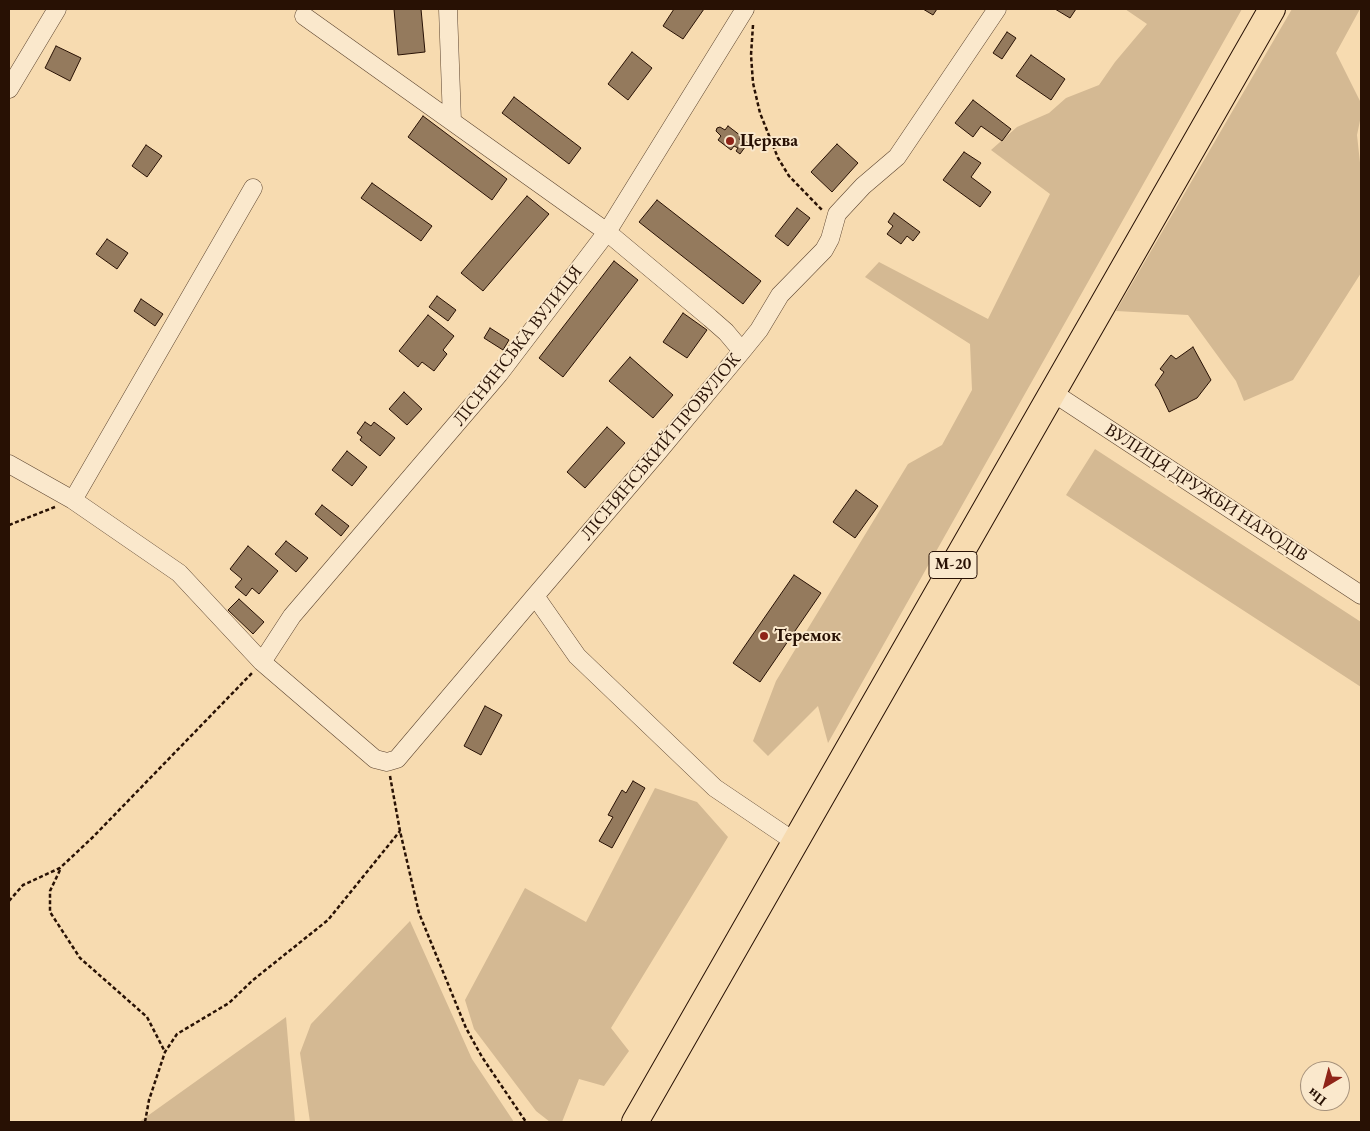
<!DOCTYPE html>
<meta charset="utf-8">
<style>
body{margin:0}
#map{position:relative;width:1370px;height:1131px;overflow:hidden;background:#f7dbb0;font-family:"EB Garamond",serif}
canvas{display:block}
.frame{position:absolute;inset:0;border:10px solid #281104;pointer-events:none}
.north{position:absolute;left:1300px;top:1061px;width:50px;height:50px;box-sizing:border-box;background:#fae8cc;border:1px solid #a6927c;border-radius:50%;rotate:217deg;font-size:14px;font-weight:700;line-height:20px;text-align:center;color:#281104}
.north::after{content:'';display:block;margin:auto;width:18px;height:22px;background:#8f2418;clip-path:polygon(50% 0,100% 100%,50% 72%,0 100%)}
</style>
<div id="map">
<canvas width="1370" height="1131"></canvas>
<div class="frame"></div>
<div class="north">Пн</div>
</div>
<script>
const g = document.querySelector('canvas').getContext('2d');
g.lineJoin = 'round';
function fillPath(path, color) { g.fillStyle = color; g.fill(path, 'evenodd'); }
const toPath = rows => new Path2D(rows.map(r => 'M' + r).join(''));
function strokePath(path, color, width, dash) { g.strokeStyle = color; g.lineWidth = width; g.lineCap = dash ? 'butt' : 'round'; g.setLineDash(dash || []); g.stroke(path); }
function drawText(font, color, halo, rows, align = 'center') {
  g.font = font + ' "EB Garamond",serif'; g.lineWidth = 4; g.setLineDash([]); g.textBaseline = 'middle'; g.strokeStyle = halo; g.fillStyle = color; for (const [text, x, y, turn = 0] of rows) {
    g.save(); g.translate(x, y); g.rotate((+turn || 0) * Math.PI / 180); g.textAlign = isNaN(turn) ? turn : align; if (halo) g.strokeText(text, 0, 0); g.fillText(text, 0, 0); g.restore();
  }
}
fillPath(toPath([
 [1125,9,1242,9,828,743,818,706,768,756,753,741,776,681,908,464,942,445,972,390,970,344,865,277,879,262,988,319,1050,194,991,150,1017,127,1049,113,1066,98,1099,85,1115,62,1147,24],
 [1292,9,1360,9,1336,53,1361,103,1361,116,1357,135,1361,172,1361,273,1293,380,1244,401,1236,381,1188,315,1116,311],
 [1095,449,1361,622,1361,687,1066,495],
 [655,788,697,802,728,837,611,1028,629,1051,604,1086,579,1079,562,1122,550,1122,536,1111,474,1029,465,1000,525,888,586,922],
 [410,921,472,1059,514,1122,310,1122,300,1053,311,1024],
 [286,1017,295,1122,139,1122]
]), '#d4b993');
const building = toPath([
 [394,9,421,9,425,52,398,55,394,9],
 [674,9,704,9,683,39,663,26,674,9],
 [923,9,937,9,933,15,923,9],
 [1055,9,1076,9,1070,18,1055,9],
 [1007,32,1016,38,1002,59,993,53,1007,32],
 [56,46,81,58,70,81,45,68,56,46],
 [632,52,652,68,628,100,608,84,632,52],
 [1031,55,1065,79,1051,100,1016,76,1031,55],
 [514,97,581,148,569,164,502,113,514,97],
 [973,100,1011,129,1002,141,981,126,973,137,955,123,973,100],
 [423,116,507,179,492,200,408,137,423,116],
 [728,126,741,136,739,139,742,142,744,140,748,143,740,154,736,151,738,148,734,146,731,150,718,140,721,136,716,131,717,128,720,127,725,130,728,126],
 [837,144,858,163,832,192,811,172,837,144],
 [146,145,162,156,147,177,132,166,146,145],
 [964,152,981,163,971,177,991,192,980,207,943,180,964,152],
 [372,183,432,226,421,241,361,198,372,183],
 [527,196,549,214,483,291,461,273,527,196],
 [657,200,761,281,743,304,639,222,657,200],
 [797,208,810,218,788,246,775,236,797,208],
 [894,213,920,232,913,241,907,236,901,244,887,234,893,226,888,222,894,213],
 [107,239,128,253,117,269,96,254,107,239],
 [614,261,638,280,563,377,539,358,614,261],
 [437,296,456,310,448,321,429,307,437,296],
 [141,299,163,314,155,326,134,311,141,299],
 [683,313,707,330,687,358,663,342,683,313],
 [428,315,454,336,443,350,447,354,434,371,422,362,418,367,399,351,428,315],
 [490,328,509,340,503,350,484,338,490,328],
 [1193,347,1211,380,1197,398,1169,412,1159,390,1155,385,1164,372,1160,369,1171,355,1176,359,1193,347],
 [630,357,673,395,653,418,609,381,630,357],
 [404,392,422,409,407,425,389,409,404,392],
 [365,422,371,426,374,422,395,438,380,456,360,440,362,437,357,433,365,422],
 [607,427,625,443,585,488,567,472,607,427],
 [347,451,367,467,352,486,332,470,347,451],
 [856,490,878,506,855,538,833,522,856,490],
 [322,505,349,526,341,536,315,514,322,505],
 [286,541,308,558,296,572,275,554,286,541],
 [248,546,278,571,259,594,252,588,246,596,235,587,242,579,230,569,248,546],
 [794,575,821,593,760,682,733,663,794,575],
 [239,599,264,622,253,634,228,610,239,599],
 [485,706,502,715,481,755,464,746,485,706],
 [633,781,645,788,612,848,599,841,613,817,608,815,622,790,626,793,633,781]
]);
fillPath(building, '#947a5d');
strokePath(building, '#281104', 1);
const minor = toPath([
 [448,9,452,121],
 [304,16,607,232,710,318,726,332,742,351],
 [9,89,57,9],
 [1052,392,1361,595],
 [9,464,73,500,179,573,262,662,375,759,387,762,397,759,535,596],
 [73,500,253,188],
 [262,662,292,616,499,374,607,232,745,9],
 [795,842,715,788,577,656,535,596,658,452,742,351,759,330,780,295,824,250,830,239,837,214,863,186,897,157,997,9]
]);
const highway = toPath([
 [635,1122,1272,9]
]);
strokePath(minor, '#5c442f', 19);
strokePath(highway, '#281104', 28);
strokePath(toPath([
 [753,25,751,55,753,83,760,113,778,158,789,176,823,211],
 [9,525,55,507],
 [390,776,400,831,419,913,466,1028,482,1057,526,1122],
 [60,870,50,891,50,912,80,958,147,1017,165,1052],
 [9,901,23,885,60,868,93,837,253,672],
 [145,1122,149,1100,165,1052,177,1034,229,1003,253,980,328,920,400,831]
]), '#281104', 2.5, [4, 2.5]);
strokePath(minor, '#fae8cc', 18);
strokePath(highway, '#f7dbb0', 26);
for (const [x, y, r, color] of [
 [730,141,5,"#8f2418"],
 [764,636,5,"#8f2418"]
]) { const dot = new Path2D(); dot.arc(x, y, r, 0, 2 * Math.PI); g.fillStyle = color; g.fill(dot); strokePath(dot, '#fae8cc', 2); }
for (const [x, y, w] of [
 [953,565,48]
]) { const box = new Path2D(); box.roundRect(x - w / 2, y - 13.5, w, 27, 4); g.fillStyle = '#fae8cc'; g.fill(box); strokePath(box, '#281104', 1); }
drawText('bold 16px', '#281104', null, [
 ["М-20",953,565]
]);
drawText('bold 18px', '#281104', '#fae8cc', [
 ["Церква",740,141],
 ["Теремок",774,636]
], 'left');
drawText('18px', '#281104', '#fae8cc', [
 ["ЛІСНЯНСЬКА ВУЛИЦЯ",518,346,-52],
 ["ЛІСНЯНСЬКИЙ ПРОВУЛОК",661,447,-50],
 ["ВУЛИЦЯ ДРУЖБИ НАРОДІВ",1206,493,33]
]);
</script>
